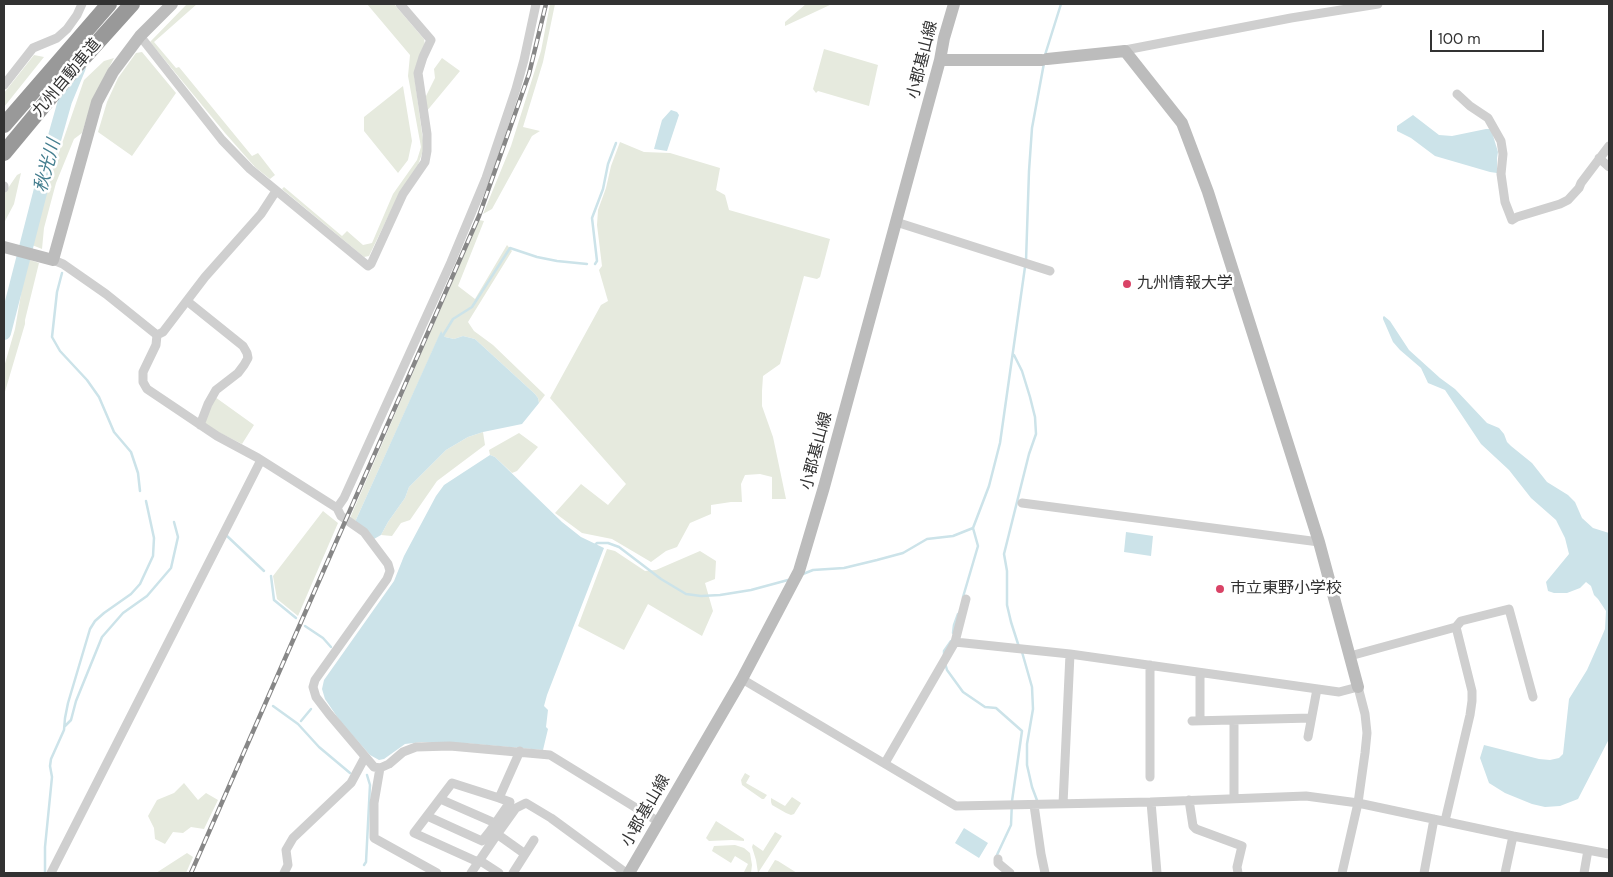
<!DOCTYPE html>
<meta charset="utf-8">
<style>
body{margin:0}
#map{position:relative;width:1613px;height:877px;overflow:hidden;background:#fff;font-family:"DM Sans",sans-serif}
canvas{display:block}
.frame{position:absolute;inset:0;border:5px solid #323232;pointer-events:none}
.scale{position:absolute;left:1430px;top:30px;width:114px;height:22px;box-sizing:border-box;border:2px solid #323232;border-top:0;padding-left:6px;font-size:15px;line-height:18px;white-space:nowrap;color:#323232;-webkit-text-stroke:4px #fff;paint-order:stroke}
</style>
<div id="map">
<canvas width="1613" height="877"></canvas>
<div class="frame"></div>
<div class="scale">100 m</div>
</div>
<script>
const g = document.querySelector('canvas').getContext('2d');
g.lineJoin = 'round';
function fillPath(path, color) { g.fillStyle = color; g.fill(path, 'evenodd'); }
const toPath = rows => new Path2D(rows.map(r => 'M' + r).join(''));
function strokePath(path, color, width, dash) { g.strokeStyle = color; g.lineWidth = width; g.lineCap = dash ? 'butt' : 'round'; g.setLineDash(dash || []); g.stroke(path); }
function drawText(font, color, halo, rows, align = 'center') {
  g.font = font + ' "DM Sans","Noto Sans JP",sans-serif'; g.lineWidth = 5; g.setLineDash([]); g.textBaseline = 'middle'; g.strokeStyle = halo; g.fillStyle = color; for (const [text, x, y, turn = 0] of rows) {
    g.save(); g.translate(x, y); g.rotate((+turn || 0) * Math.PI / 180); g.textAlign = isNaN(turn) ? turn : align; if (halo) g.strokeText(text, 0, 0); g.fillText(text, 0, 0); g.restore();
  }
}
fillPath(toPath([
 [187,4,197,4,154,42,176,68,179,67,252,156,258,153,275,175,270,179,255,167,225,133,150,42],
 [367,4,394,4,424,39,425,45,414,74,424,148,418,165,400,192,369,256,364,257,282,189,284,187,342,236,347,231,363,245,372,243,393,194,417,160,421,147,408,76,410,55],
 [550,4,555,4,543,62,523,127,540,131,532,136,492,209,483,214,511,146,541,51],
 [806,4,832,4,785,26,785,22],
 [824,49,878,65,869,106,818,91,816,93,813,89],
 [142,52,176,93,132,156,98,132,107,102,118,78,136,53],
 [34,55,44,57,4,107,4,93],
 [114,58,93,98,82,133,74,139,56,183,44,228,42,249,32,245,49,181,84,80,104,61],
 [442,58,460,71,426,112,425,98,435,78,434,69],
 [403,86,412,141,408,160,398,173,364,131,364,117],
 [620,142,644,152,670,153,720,168,716,190,725,195,729,210,830,239,820,277,817,279,804,276,780,364,763,376,762,391,762,406,773,437,786,499,772,499,772,477,760,474,745,475,741,484,742,502,731,502,711,505,711,514,690,523,677,547,666,551,651,562,612,539,582,533,555,513,581,484,608,505,626,484,550,398,601,305,608,301,599,270,602,266,597,225,598,210,606,188,611,166],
 [21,173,14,204,4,223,4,194,17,175],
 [479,220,484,221,458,286,475,299,507,245,512,251,468,322,474,331,493,345,545,395,539,403,538,398,535,394,475,339,463,336,454,339,445,337,441,332,355,522,350,518],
 [27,259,39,263,25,320,25,324,4,395,4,367,15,329],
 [215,397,254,425,242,444,206,426,205,422],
 [483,432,485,445,437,481,410,520,401,523,392,536,381,535,388,522,405,498,409,487,446,450,468,437],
 [519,433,538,447,517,471,512,473,495,457,490,455,489,450],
 [323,511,338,523,298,616,277,599,273,576],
 [607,549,615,551,645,571,656,570,700,551,716,561,715,579,705,583,713,611,702,636,648,604,624,650,578,626],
 [745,773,750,776,746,783,767,795,764,799,762,799,742,785,741,780],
 [184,783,198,800,206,793,218,800,204,829,191,827,183,833,173,832,165,844,155,839,154,828,148,816,157,800,174,793],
 [792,797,801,803,794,814,791,815,786,813,772,805,771,802,771,798,785,806],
 [716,821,744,839,744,841,732,840,709,841,706,838],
 [775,832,782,836,758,873,756,860,752,847,753,844,763,851],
 [735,845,744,848,750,853,752,865,751,873,747,873,744,872,748,864,735,856,731,863,712,851,714,846],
 [187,853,193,857,186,873,156,873],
 [775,860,778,861,797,873,767,873]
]), '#e6eade');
fillPath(toPath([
 [671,110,677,112,679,115,667,151,654,149,662,120],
 [1413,115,1439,135,1452,136,1486,129,1491,129,1498,152,1497,158,1497,173,1490,172,1435,156,1411,138,1397,131,1397,126],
 [1384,316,1390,321,1409,350,1440,378,1455,389,1487,423,1499,428,1504,434,1507,442,1511,446,1532,463,1547,482,1568,495,1575,502,1582,518,1593,528,1609,533,1609,739,1578,799,1560,806,1545,807,1532,804,1505,793,1489,783,1480,758,1484,745,1539,759,1550,760,1559,758,1563,754,1569,699,1587,670,1599,643,1605,629,1606,611,1598,599,1594,595,1591,586,1586,582,1580,588,1567,593,1554,593,1548,591,1546,582,1569,554,1565,538,1556,520,1531,498,1509,470,1481,444,1445,390,1428,383,1421,368,1400,350,1393,342,1383,319,1383,317],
 [441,331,445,337,454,339,463,336,475,339,535,394,538,398,539,403,522,424,483,432,468,437,446,450,409,487,405,498,388,522,381,535,374,539,355,522],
 [490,455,495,457,562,522,581,537,604,548,547,695,544,706,548,710,546,727,548,729,543,750,464,743,422,742,405,744,384,759,379,760,370,755,340,721,325,699,322,689,324,680,394,581,404,556,436,496,444,485],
 [1126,532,1153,536,1151,556,1124,552],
 [964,828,988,843,979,858,955,843]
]), '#cce3e9');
strokePath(toPath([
 [1045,55,1061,4],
 [1026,261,1029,171,1032,128,1044,63],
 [595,264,597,261,592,218,603,189,608,164,616,143],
 [62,273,57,292,52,337,60,351,87,380,99,397,114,432,131,452,138,473,140,491],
 [442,337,453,319,472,307,510,248,537,257,557,261,587,264],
 [1014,355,1022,371,1030,397,1035,417,1036,434,1029,454,1004,554,1007,571,1007,605,1011,622,1019,647],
 [227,536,264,571],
 [595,545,597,543,608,543,619,547,661,579,686,594,701,596,720,595,751,590,788,580],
 [803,574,813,570,844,568,877,560,903,553,927,539,953,536,973,528],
 [271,576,274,600,296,618],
 [963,597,978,546,973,528,989,486,1000,443,1025,267],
 [305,626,323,638,331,647],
 [953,633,954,625,958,614],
 [1022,652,1032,687,1033,709,1027,744,1027,765,1032,787,1038,803],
 [944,655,944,651,951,641],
 [945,663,947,670,963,692,985,707,996,708,1022,731,1012,801,1011,825,996,857],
 [273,706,298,724,319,747,350,773],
 [301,721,311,709],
 [65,726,71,720,76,701,102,637,123,613,147,596,171,568,178,537,174,522],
 [364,865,366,862,370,785,367,775],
 [45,873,45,847,52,777,50,766,51,759,64,730,65,718,68,703,90,629,95,621,104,613,131,594,140,584,153,556,154,538,146,501]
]), '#cce3e9', 2.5);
strokePath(toPath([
 [4,333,50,154,65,101,79,67]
]), '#cce3e9', 14);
strokePath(toPath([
 [140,36,222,140,250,169,368,266,371,264,403,194,425,162,427,151,427,134,418,73,423,57,431,40,400,4],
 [1120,51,1291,18,1378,4],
 [4,85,33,48,57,38,67,29,77,15,82,4],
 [1457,94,1470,106,1488,118,1501,141,1503,154,1501,174,1505,202,1512,220,1517,217,1560,204,1568,200,1579,188,1581,183,1609,146],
 [1599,158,1609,167],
 [4,186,4,188],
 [896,222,1050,271],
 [53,260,63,264,106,294,157,335],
 [187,301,243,346,247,353,248,358,244,365,238,373,216,390,208,404,200,425],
 [157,335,156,345,143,372,143,382,147,389,217,436,258,458,337,508,341,516,364,532,388,564,390,571,387,579,315,680,313,687,316,697,329,714,374,767,380,768,389,764,403,752,416,747,450,746,550,755,659,822],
 [157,335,163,332,205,277,261,214,276,191],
 [1022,503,1319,542],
 [337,508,344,498,451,262,486,178,516,89,524,60,536,4],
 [955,642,1070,654,1339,692,1358,687,1365,714,1367,733,1365,753,1358,803,1342,873],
 [1350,656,1456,627,1461,621,1509,609,1533,697],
 [1150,665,1150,777],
 [742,679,956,806,1151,802,1306,796,1358,803,1513,836,1609,854],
 [1200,720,1200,673],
 [1192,721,1311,718],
 [1308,737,1317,689],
 [885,763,955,642,966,599],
 [380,768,374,803,374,838,437,873],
 [1234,798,1234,720],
 [440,799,495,823],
 [1189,800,1193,826,1196,829,1242,846,1237,867,1238,873],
 [1151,802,1157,873],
 [1063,804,1070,654],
 [1034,805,1041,854,1045,873],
 [427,816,482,841,490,831],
 [1445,821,1470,715,1472,701,1472,691,1456,627],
 [497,834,525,854],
 [496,836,516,808,526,803,551,818,626,873],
 [998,859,998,863,1010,873],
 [479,860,499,873],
 [478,862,414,833,452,783,499,798],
 [51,873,261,460],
 [284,873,288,865,286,850,293,838,351,783,365,757],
 [471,873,496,836,490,831,510,802,499,798,520,751],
 [513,873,534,840],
 [1424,873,1434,819],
 [1505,873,1513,836],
 [1584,873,1588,850]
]), '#cfcfcf', 9);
strokePath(toPath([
 [1047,59,1125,51,1182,123,1208,192,1319,542,1358,687],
 [940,60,1042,60],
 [4,247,53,260,97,102,113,72,140,36,172,4],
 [629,873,742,679,799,571,824,487,940,60,944,38,954,4]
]), '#bcbcbc', 12);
strokePath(toPath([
 [4,125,109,4],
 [4,153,77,65,132,4]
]), '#999', 16);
const rail = toPath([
 [191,873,479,216,529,74,546,4]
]);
strokePath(rail, '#878787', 4.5);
strokePath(rail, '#fff', 2.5, [8]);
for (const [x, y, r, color] of [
 [1127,284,5,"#d94366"],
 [1220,589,5,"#d94366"]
]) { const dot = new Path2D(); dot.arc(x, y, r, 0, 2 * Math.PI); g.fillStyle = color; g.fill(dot); strokePath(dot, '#fff', 2); }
drawText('16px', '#323232', '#fff', [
 ["小郡基山線",923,60,-76],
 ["九州自動車道",67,78,-50],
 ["小郡基山線",817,451,-75],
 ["小郡基山線",646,811,-60]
]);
drawText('16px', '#323232', '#fff', [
 ["九州情報大学",1137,284],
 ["市立東野小学校",1230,589]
], 'left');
drawText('italic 18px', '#447e8f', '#fff', [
 ["秋光川",48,166,-75]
]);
</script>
